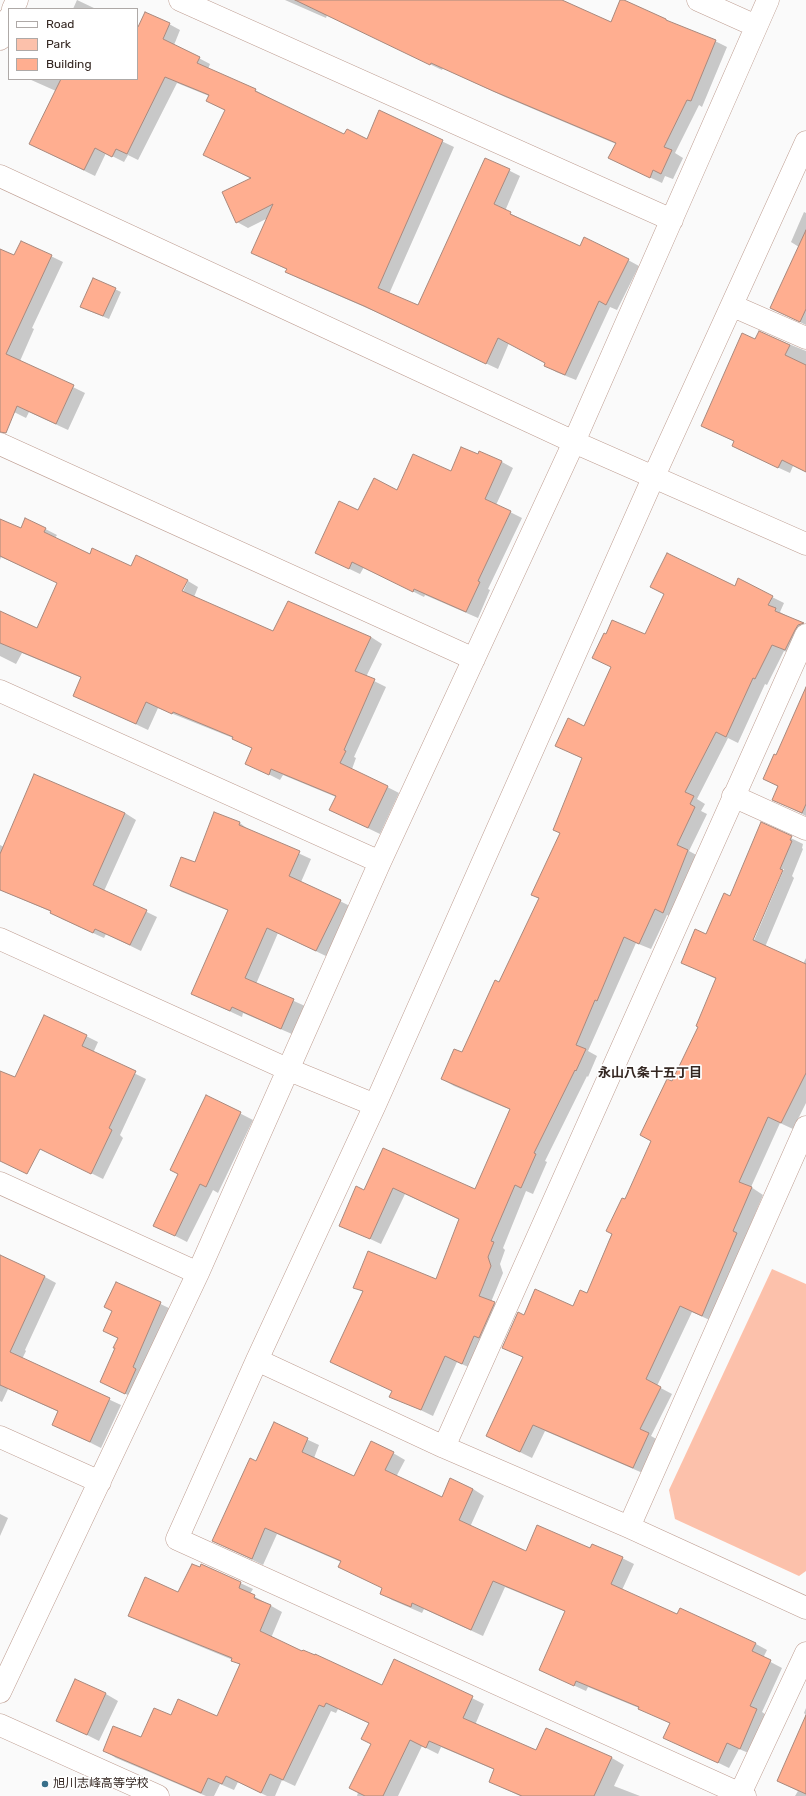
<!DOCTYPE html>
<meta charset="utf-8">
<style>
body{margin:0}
#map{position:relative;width:806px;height:1796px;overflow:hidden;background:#fafafa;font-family:Rubik,sans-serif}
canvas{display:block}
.legend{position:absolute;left:8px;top:8px;width:130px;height:72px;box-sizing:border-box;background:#fff;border:1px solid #aea9a7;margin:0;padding:5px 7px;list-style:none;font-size:12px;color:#342722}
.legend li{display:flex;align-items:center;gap:8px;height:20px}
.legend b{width:20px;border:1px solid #aea9a7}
</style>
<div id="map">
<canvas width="806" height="1796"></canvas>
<ul class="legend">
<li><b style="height:5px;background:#fff"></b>Road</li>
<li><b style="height:11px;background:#fcc1ab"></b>Park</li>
<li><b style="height:11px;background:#ffae90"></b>Building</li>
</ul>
</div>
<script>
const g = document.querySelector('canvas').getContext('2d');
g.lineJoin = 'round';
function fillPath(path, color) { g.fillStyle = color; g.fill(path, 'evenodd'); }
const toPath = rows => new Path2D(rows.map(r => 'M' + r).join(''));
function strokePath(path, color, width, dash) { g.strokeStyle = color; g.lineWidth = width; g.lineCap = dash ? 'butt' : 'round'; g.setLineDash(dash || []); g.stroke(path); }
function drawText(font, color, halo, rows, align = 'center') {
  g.font = font + ' Rubik,"Noto Sans JP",sans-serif'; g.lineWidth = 3.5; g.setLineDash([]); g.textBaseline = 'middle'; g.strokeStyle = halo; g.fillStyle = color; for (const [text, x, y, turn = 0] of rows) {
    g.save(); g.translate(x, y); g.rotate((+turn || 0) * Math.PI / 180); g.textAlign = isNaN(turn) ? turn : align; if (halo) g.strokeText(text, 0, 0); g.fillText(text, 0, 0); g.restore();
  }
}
fillPath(toPath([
 [772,1269,806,1284,806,1571,799,1576,675,1519,669,1490]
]), '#fcc1ab');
fillPath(toPath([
 [77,0,96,9,73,9],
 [285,0,560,0,612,23,622,0,675,25,715,41,727,47,702,107,699,105,675,153,683,158,673,179,665,176,662,183,621,164,616,144,505,97,443,68,442,70,327,15,326,18],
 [169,24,180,30,174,45,210,64,208,69,255,90,266,96,265,98,345,135,367,140,380,112,454,147,389,294,418,307,486,159,520,176,505,211,580,247,628,260,639,266,617,310,610,307,576,380,556,372,545,365,546,363,509,343,498,369,376,312,298,278,287,272,288,270,253,253,268,218,248,228,237,222,252,179,204,155,226,111,207,101,209,96,177,83,138,160,128,155,124,162,106,153,95,176,42,150,56,91,29,79,137,79,137,28],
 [804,212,806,213,806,325,771,308,799,247,791,242],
 [22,242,63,262,32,328,34,329,20,361,85,393,68,430,29,412,26,418,0,405,0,250,15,257],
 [94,279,121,292,109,319,87,310],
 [759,332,806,351,806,472,793,466,790,473,744,452,733,446,735,442,702,425],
 [502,462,513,468,496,505,522,518,488,589,490,590,478,618,425,595,424,597,364,567,360,574,316,553,359,511,398,491,451,472],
 [26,519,57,535,55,538,181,596,188,581,198,587,194,597,273,632,371,637,382,644,366,677,386,687,354,757,356,758,352,769,399,793,380,834,330,810,336,797,283,775,280,780,246,763,253,749,233,739,233,738,158,708,148,730,74,695,82,678,22,653,16,664,0,656,0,612,38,629,58,583,1,557,0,560,0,520,21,529],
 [735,587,772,597,784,603,780,612,806,627,795,655,784,651,767,685,765,684,738,743,728,738,697,799,705,804,701,811,707,814,689,851,700,857,674,918,667,915,651,949,636,943,588,1051,597,1056,588,1077,587,1076,545,1161,547,1162,533,1194,526,1191,503,1248,505,1250,500,1264,503,1273,491,1302,506,1310,473,1369,457,1362,433,1416,391,1396,393,1391,331,1362,363,1292,355,1287,437,1280,460,1220,405,1194,381,1244,340,1225,364,1191,383,1149,475,1190,511,1110,454,1086,442,1079,462,1053,499,983,539,899,532,895,561,833,583,759,557,746,585,727,611,667,594,658,645,635],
 [806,701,806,816,773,799,779,787,764,779],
 [125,813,136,820,104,891,157,917,141,951,106,934,104,938,62,919,52,912,0,890,0,845,4,847],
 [215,813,240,823,250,831,311,859,301,882,352,907,328,957,278,933,256,984,305,1006,292,1034,243,1013,242,1017,192,994,229,911,182,892,171,886,195,863],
 [762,824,803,844,802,848,803,849,792,876,794,878,765,947,803,964,806,958,806,1103,793,1129,780,1123,751,1187,763,1195,745,1238,714,1322,692,1312,657,1386,672,1394,651,1436,660,1441,645,1474,545,1431,532,1458,487,1436,524,1358,503,1347,524,1316,574,1307,587,1294,625,1201,652,1141,673,1083,699,1027,716,979,682,963,707,935,731,897],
 [782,869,784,869,752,945,750,944],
 [86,1036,98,1042,93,1053,146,1079,120,1135,123,1138,103,1179,0,1128,0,1072,15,1078],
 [206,1096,253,1120,218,1193,213,1190,187,1242,154,1225,179,1174],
 [0,1265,45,1277,56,1283,25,1350,26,1351,22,1359,121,1405,101,1448,53,1424,59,1412,8,1389,2,1402,0,1401],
 [116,1283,171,1309,136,1399,101,1382,116,1348,119,1339,104,1331,113,1311],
 [274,1424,319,1445,314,1458,354,1478,393,1453,405,1460,396,1477,442,1498,451,1480,473,1489,484,1496,470,1527,526,1552,591,1550,622,1558,634,1564,622,1590,677,1615,756,1644,767,1650,763,1658,782,1668,762,1712,768,1716,751,1754,739,1749,729,1768,665,1737,671,1724,639,1708,588,1687,586,1691,540,1670,566,1612,505,1587,483,1636,424,1609,422,1613,392,1600,381,1593,383,1588,341,1562,277,1534,263,1565,213,1541,257,1462],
 [0,1514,8,1518,0,1536],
 [202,1565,253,1589,250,1594,282,1612,271,1638,383,1686,395,1660,484,1704,475,1725,537,1752,547,1729,612,1758,624,1765,614,1786,640,1796,520,1796,490,1782,495,1770,441,1747,438,1754,422,1746,398,1796,357,1796,372,1744,370,1724,338,1709,336,1713,331,1711,295,1786,282,1780,275,1796,267,1796,238,1782,234,1790,220,1784,214,1796,206,1796,116,1758,105,1751,142,1738,171,1716,218,1717,240,1665,233,1660,141,1622,129,1615,179,1594],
 [106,1694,118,1701,99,1741,57,1720],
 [806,1708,806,1715,804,1713],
 [806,1718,806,1796,795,1796,798,1791,778,1781]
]), '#0003');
const building = toPath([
 [295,0,562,0,611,22,620,0,624,0,666,19,666,20,716,40,691,101,687,100,664,147,672,150,661,174,653,170,650,178,608,158,616,143,493,91,431,63,430,65,295,0],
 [145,12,170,23,163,39,200,57,197,63,256,89,255,91,344,134,347,129,367,139,379,110,443,140,378,288,418,305,485,158,510,169,494,204,511,212,510,214,580,246,584,237,629,259,606,305,599,301,565,375,544,366,545,363,498,338,486,364,364,306,285,272,287,269,251,253,273,204,236,223,222,192,251,178,203,155,225,110,206,101,209,95,165,77,127,154,116,149,112,157,95,148,84,170,29,144,61,79,137,79,137,26,138,27,145,12],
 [806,230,806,309,800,322,770,308,806,230],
 [21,241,52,255,6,354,74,385,56,424,17,406,6,433,0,432,0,249,14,255,21,241],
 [93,278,116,288,103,316,80,307,93,278],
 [759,331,790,345,785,355,806,365,806,472,782,460,778,468,732,446,734,441,701,426,742,333,755,339,759,331],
 [461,447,478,454,479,451,502,461,485,499,511,511,478,581,480,582,466,612,414,589,413,592,352,562,349,569,315,553,339,501,358,510,374,478,397,490,413,454,451,471,461,447],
 [25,518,46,528,44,532,90,554,92,548,131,566,136,555,188,580,182,591,273,631,288,601,371,637,355,671,375,679,344,750,346,751,340,763,388,786,368,828,329,810,336,796,271,769,269,775,245,764,252,748,232,739,233,737,173,712,172,714,146,702,136,724,73,696,81,677,0,643,0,611,37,628,57,583,0,556,0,519,21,528,25,518],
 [667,553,735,586,738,578,773,596,768,605,776,608,775,611,804,623,798,625,795,630,785,650,772,645,755,679,753,678,726,737,716,732,685,792,694,796,690,804,695,807,677,845,688,850,663,913,655,909,639,944,624,937,597,1001,595,1000,576,1045,586,1049,576,1071,575,1070,534,1153,536,1154,521,1188,515,1185,491,1241,494,1242,488,1257,491,1266,479,1296,495,1302,479,1338,474,1336,462,1364,445,1356,421,1410,389,1397,392,1391,330,1362,363,1291,353,1288,368,1251,436,1279,459,1219,393,1188,370,1239,339,1226,356,1186,364,1190,383,1148,475,1189,510,1109,441,1079,454,1049,462,1052,495,980,499,982,539,898,531,895,560,833,553,830,582,758,555,746,568,718,584,726,611,667,592,658,604,633,606,634,612,620,645,634,664,594,650,587,667,553],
 [806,687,806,804,802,813,772,800,778,786,763,779,774,754,776,755,806,687],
 [34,774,125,813,93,885,147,910,130,945,95,929,93,933,50,913,51,911,0,890,0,854,34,774],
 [214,812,240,822,239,825,300,851,289,876,341,900,316,951,267,928,245,978,294,999,281,1029,232,1007,230,1011,191,994,228,910,170,886,181,857,195,862,214,812],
 [761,822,792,836,790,840,792,841,780,869,783,870,753,940,806,964,806,1073,781,1123,768,1117,739,1182,752,1187,733,1231,737,1233,702,1316,680,1306,646,1379,661,1387,640,1429,649,1433,633,1468,533,1425,520,1452,486,1436,523,1357,502,1348,518,1312,524,1315,535,1289,573,1306,580,1290,587,1293,612,1234,606,1231,622,1198,625,1199,651,1141,640,1135,667,1079,672,1081,698,1027,696,1026,716,978,681,963,695,929,706,934,724,893,730,896,761,822],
 [44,1015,87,1035,82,1046,136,1071,109,1128,112,1130,91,1174,40,1149,27,1174,0,1161,0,1071,15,1077,44,1015],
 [206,1095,241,1112,206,1187,200,1184,175,1236,153,1226,178,1174,170,1170,206,1095],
 [0,1255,45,1276,10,1352,110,1398,90,1442,52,1425,58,1411,0,1385,0,1255],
 [116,1282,161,1302,133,1367,136,1369,125,1394,100,1382,115,1348,113,1348,118,1338,103,1331,112,1311,104,1307,116,1282],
 [274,1422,308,1438,302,1452,354,1476,371,1441,394,1452,385,1470,442,1497,450,1478,473,1489,459,1520,526,1551,537,1525,590,1548,592,1544,623,1557,611,1584,677,1614,680,1608,756,1643,752,1651,771,1660,750,1706,757,1709,740,1749,727,1743,718,1763,663,1738,670,1723,638,1709,639,1707,576,1681,574,1686,539,1670,565,1611,493,1581,471,1630,412,1603,411,1607,380,1594,382,1588,338,1567,341,1561,265,1528,252,1559,212,1541,250,1458,256,1461,274,1422],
 [192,1564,200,1567,201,1564,241,1582,239,1588,255,1595,254,1598,271,1605,260,1631,302,1651,303,1650,315,1655,315,1654,382,1685,394,1659,473,1696,463,1718,536,1750,546,1728,612,1757,594,1796,522,1796,489,1782,494,1769,429,1741,426,1748,410,1740,383,1796,365,1796,349,1788,371,1744,361,1739,369,1723,326,1703,324,1707,319,1705,283,1780,270,1774,261,1793,226,1776,222,1784,208,1778,201,1793,103,1751,113,1726,141,1737,154,1708,171,1715,178,1699,217,1716,240,1664,231,1661,232,1658,128,1616,145,1577,178,1592,192,1564],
 [75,1679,106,1693,87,1735,56,1721,75,1679],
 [806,1715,806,1794,777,1781,806,1715]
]);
fillPath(building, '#ffae90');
strokePath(building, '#a9897d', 1);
const minor = toPath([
 [180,0,672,220],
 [698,0,756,26],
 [13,9,17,0],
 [0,39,9,18],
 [0,176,574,442,806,544],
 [733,306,806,338],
 [0,444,474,659],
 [0,691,380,862],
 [733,796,806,829],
 [0,939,287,1069,375,1105],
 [0,1183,198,1273],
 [257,1360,444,1447,629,1527,806,1608],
 [0,1437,100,1482],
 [444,1447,806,635],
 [629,1527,806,1127],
 [0,1692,198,1273,380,862,574,442,768,0],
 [0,1725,158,1796],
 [740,1794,806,1653],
 [745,1796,177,1539,257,1360,375,1105,654,476,806,142]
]);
strokePath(minor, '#be9d91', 23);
strokePath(minor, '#fff', 22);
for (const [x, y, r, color] of [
 [45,1784,4,"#386f8a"]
]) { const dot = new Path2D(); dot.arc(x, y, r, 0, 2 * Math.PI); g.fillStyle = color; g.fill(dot); strokePath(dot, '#fff', 1.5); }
drawText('12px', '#342722', '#fff', [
 ["旭川志峰高等学校",53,1784]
], 'left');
drawText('bold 13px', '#342722', '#fff', [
 ["永山八条十五丁目",650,1073]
]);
</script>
